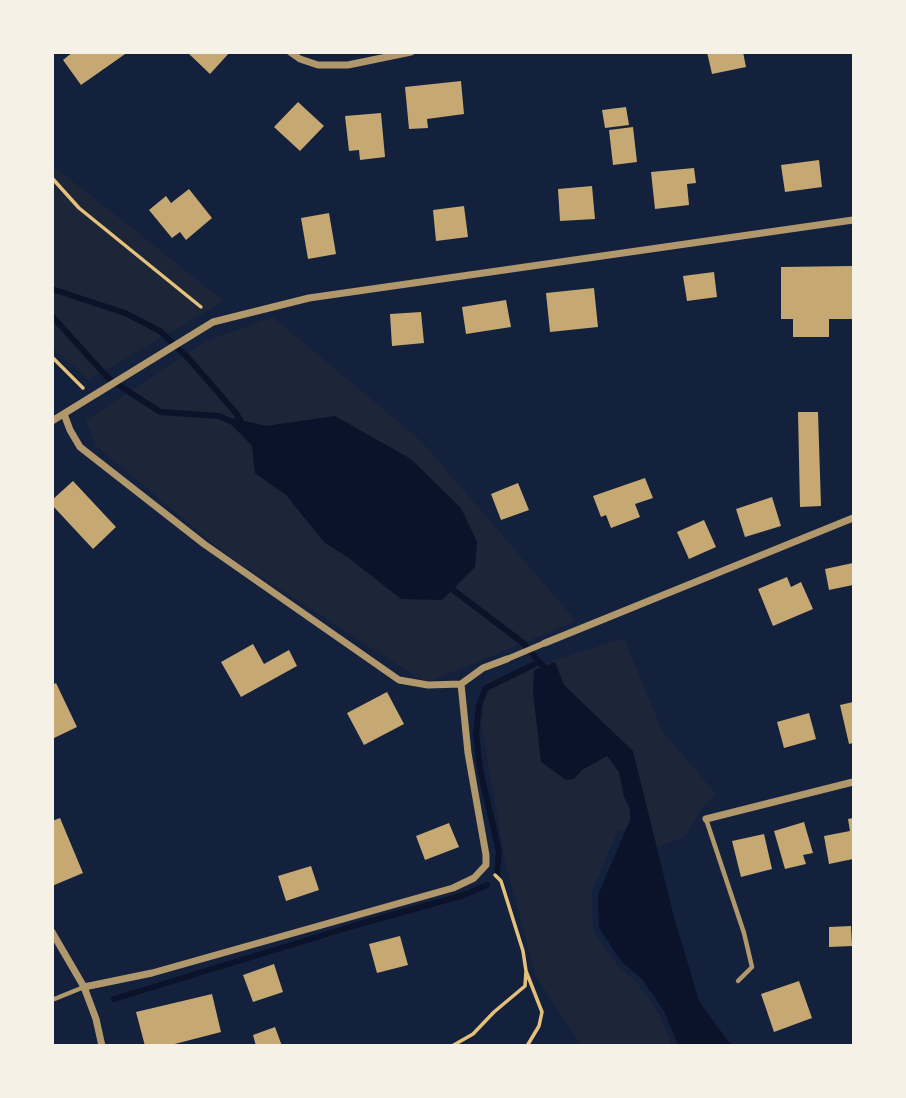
<!DOCTYPE html>
<style>
body{margin:0}
#map{position:relative;width:906px;height:1098px;overflow:hidden;background:#14213d;font-family:"Asap Condensed",sans-serif}
canvas{display:block}
.frame{position:absolute;inset:0;border:54px solid #f6f1e7;pointer-events:none}
</style>
<div id="map">
<canvas width="906" height="1098"></canvas>
<div class="frame"></div>
</div>
<script>
const g = document.querySelector('canvas').getContext('2d');
g.lineJoin = 'round';
function fillPath(path, color) { g.fillStyle = color; g.fill(path, 'evenodd'); }
const toPath = rows => new Path2D(rows.map(r => 'M' + r).join(''));
function strokePath(path, color, width, dash) { g.strokeStyle = color; g.lineWidth = width; g.lineCap = dash ? 'butt' : 'round'; g.setLineDash(dash || []); g.stroke(path); }
fillPath(toPath([
 [52,165,224,301,88,380,53,347],
 [273,317,421,441,576,621,426,683,227,555,96,446,86,420,207,341],
 [624,638,662,731,716,794,702,808,684,837,657,847,651,825,618,831,592,890,593,931,618,966,637,983,660,1015,672,1045,581,1045,535,975,506,864,481,724,487,682]
]), '#1d2539');
fillPath(toPath([
 [335,416,411,459,461,508,477,542,475,567,442,600,401,599,350,559,324,542,286,495,255,473,252,446,228,421,232,418,266,426],
 [555,662,564,685,633,751,674,917,699,1001,731,1045,678,1045,664,1011,642,979,622,962,599,928,598,895,630,820,630,809,624,797,619,772,607,756,582,770,574,779,566,780,541,762,533,692,534,670]
]), '#0b132b');
strokePath(toPath([
 [52,289,125,313,160,331,189,359,236,413,243,425],
 [52,316,108,378,160,412,219,416,235,423],
 [447,582,452,589,523,643,548,672],
 [497,874,499,852,480,769,476,734,479,705,486,688,539,662],
 [114,999,353,926,464,895,487,885]
]), '#0b132b', 6);
fillPath(toPath([
 [73,52,128,52,81,85,63,60],
 [187,52,230,52,210,74],
 [707,52,743,52,746,67,712,74],
 [461,81,464,114,427,119,428,128,409,129,405,87],
 [298,102,324,126,300,151,274,127],
 [626,107,629,125,605,128,602,110],
 [381,113,385,157,360,160,359,150,349,151,345,116],
 [633,127,637,162,613,165,609,130],
 [819,160,822,187,785,192,781,165],
 [694,168,696,183,687,184,689,205,655,209,651,172],
 [592,186,595,219,560,221,558,189],
 [189,189,212,218,186,240,180,232,172,238,149,210,166,196,171,203],
 [464,206,468,237,436,241,433,210],
 [329,213,336,254,308,259,301,218],
 [853,266,853,319,829,319,829,337,793,337,793,319,781,319,781,267],
 [714,272,717,297,687,301,683,276],
 [594,288,598,327,550,332,546,293],
 [506,300,511,327,466,334,462,307],
 [421,312,424,343,392,346,390,314],
 [798,412,818,412,821,506,800,507],
 [645,478,653,498,635,504,640,517,611,528,606,515,601,517,593,496],
 [73,481,116,527,93,549,52,505,52,500],
 [518,483,529,510,501,520,491,494],
 [772,497,781,526,745,537,736,509],
 [704,520,716,547,689,559,677,532],
 [853,563,853,585,829,590,825,569],
 [787,577,791,587,801,582,813,609,773,626,758,589],
 [253,644,264,664,289,650,297,666,241,697,221,662],
 [56,683,77,727,52,739,52,685],
 [387,692,404,724,364,745,347,713],
 [853,702,853,743,849,744,840,705],
 [809,713,816,739,784,748,777,722],
 [60,818,83,873,52,886,52,821],
 [853,818,853,859,829,864,824,836,850,831,848,819],
 [804,822,813,853,803,855,806,864,785,869,774,831],
 [449,823,459,847,425,860,416,836],
 [764,834,772,869,741,877,732,841],
 [311,866,319,890,286,901,278,876],
 [851,926,852,946,829,947,829,927],
 [400,936,408,965,377,973,369,944],
 [274,964,283,992,253,1002,243,975],
 [799,981,812,1018,774,1032,761,994],
 [212,994,221,1032,167,1046,145,1046,136,1012],
 [275,1027,282,1046,256,1046,253,1035]
]), '#c6a872');
strokePath(toPath([
 [52,178,79,208,201,307],
 [52,357,83,388],
 [495,875,501,881,523,951,526,971,542,1012,539,1026,527,1046],
 [452,1046,473,1034,494,1012,525,986,526,971]
]), '#e5c07b', 3.5);
strokePath(toPath([
 [706,819,744,933,752,967,738,981],
 [52,1000,84,987]
]), '#b1986c', 4.5);
strokePath(toPath([
 [507,659,545,643]
]), '#b1986c', 6);
strokePath(toPath([
 [290,52,300,59,318,65,348,65,411,52],
 [64,414,70,430,80,447,204,544,399,680,428,685,461,684,483,668,507,659],
 [52,421,213,322,309,298,853,220],
 [545,643,853,518],
 [706,819,853,782],
 [52,932,84,987,96,1019,102,1046],
 [84,987,152,973,453,888,474,878,486,865,486,855,468,753,461,684]
]), '#b1986c', 7);
</script>
